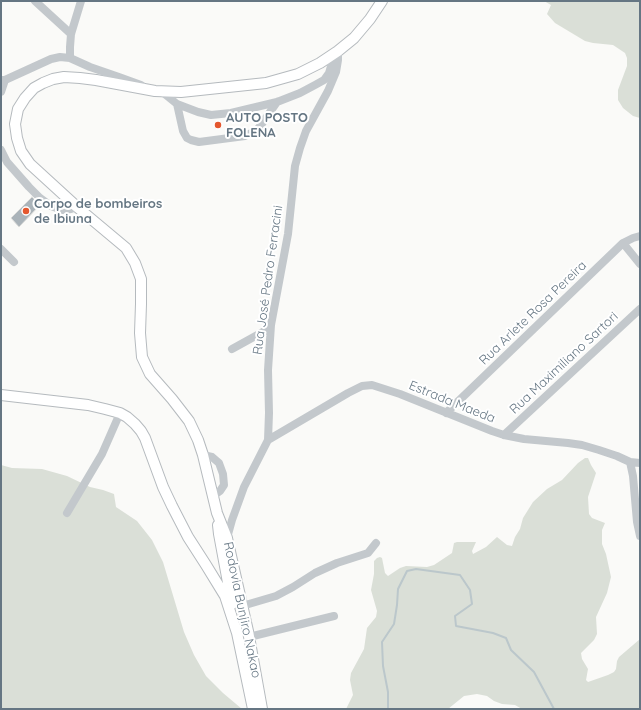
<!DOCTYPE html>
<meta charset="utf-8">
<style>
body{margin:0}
#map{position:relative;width:641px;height:710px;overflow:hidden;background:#fafaf8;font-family:Quicksand,sans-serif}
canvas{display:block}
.frame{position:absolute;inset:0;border:2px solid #657683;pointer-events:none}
</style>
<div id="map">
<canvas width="641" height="710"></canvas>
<div class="frame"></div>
</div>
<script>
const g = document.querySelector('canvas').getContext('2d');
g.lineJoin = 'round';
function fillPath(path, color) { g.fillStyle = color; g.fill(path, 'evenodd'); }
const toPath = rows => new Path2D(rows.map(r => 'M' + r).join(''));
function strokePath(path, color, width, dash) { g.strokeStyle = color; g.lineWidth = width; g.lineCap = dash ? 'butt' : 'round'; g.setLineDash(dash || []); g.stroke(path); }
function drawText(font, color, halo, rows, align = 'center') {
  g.font = font + ' Quicksand,sans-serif'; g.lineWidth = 4; g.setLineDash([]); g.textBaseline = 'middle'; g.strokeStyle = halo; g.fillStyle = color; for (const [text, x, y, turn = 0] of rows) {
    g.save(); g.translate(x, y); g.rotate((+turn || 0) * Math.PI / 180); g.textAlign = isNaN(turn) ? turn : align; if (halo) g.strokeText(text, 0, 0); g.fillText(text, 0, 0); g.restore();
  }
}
fillPath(toPath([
 [544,1,640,1,640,118,633,116,623,108,618,100,618,90,627,66,627,58,625,53,613,45,593,43,585,41,555,23,547,14,551,5],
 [585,458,588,458,591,465,596,473,588,497,589,514,592,518,605,523,602,530,602,544,606,554,611,577,607,593,596,617,597,634,594,640,581,653,582,659,588,669,586,680,588,682,608,675,614,672,616,669,617,661,619,657,640,639,640,709,522,709,515,705,502,704,494,701,487,696,477,694,464,696,448,709,346,709,353,695,350,680,351,673,364,649,367,628,376,617,377,611,371,590,374,574,374,561,377,558,380,557,382,558,385,573,388,576,400,568,406,566,427,567,434,565,452,553,454,543,457,542,476,542,472,551,473,554,486,547,497,537,507,545,512,546,515,537,520,529,523,518,533,502,547,489,562,480,578,463],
 [1,465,12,468,42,469,67,476,90,487,103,490,114,494,116,507,137,521,152,540,163,562,184,632,194,655,206,676,223,693,242,709,1,709]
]), '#dadfd7');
strokePath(toPath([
 [388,709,388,692,383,666,382,642,394,624,397,605,398,589,407,571,416,569,460,575,470,590,472,604,455,616,456,626,493,633,506,638,511,650,534,672,554,709]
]), '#bbc7cb', 2);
const building = toPath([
 [32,197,40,205,19,227,11,218,32,197]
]);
fillPath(building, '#aab3b9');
strokePath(building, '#dcdcda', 1);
const major = toPath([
 [1,395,88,405,105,409,120,413,127,417,135,424,141,431,145,438,163,487,172,506,188,537,206,565,225,596,237,633],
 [218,525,219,534,232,604],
 [236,628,253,709],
 [262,709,248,631,227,538,217,513,203,455,198,440,189,421,172,399,150,374,142,357,140,333,141,304,141,279,135,263,126,248,77,207,30,164,21,151,17,138,15,124,18,109,25,98,34,88,43,83,53,79,64,77,80,78,96,80,155,91,181,92,266,83,298,74,320,63,338,51,354,38,370,19,382,1]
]);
strokePath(major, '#b5babe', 12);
strokePath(toPath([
 [35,1,71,34],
 [70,58,70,47,71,34,81,1],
 [1,80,5,80,51,59,60,57,70,58,90,67,119,77,141,85],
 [161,91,177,104,198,112,211,115,231,113,277,102,300,93,315,85,324,80,329,73,331,66,332,55],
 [1,92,5,80],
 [177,104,183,131,187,138,191,140,199,142,245,136,251,133,256,131,261,125,277,102],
 [1,150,7,162,29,187,40,198,51,206,62,210,71,209,77,207],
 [623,243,640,264],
 [1,249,14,262],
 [232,349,270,328],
 [446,413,623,243,633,238,640,236],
 [504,435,640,309],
 [268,440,348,393,362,386,372,385,400,394,492,431,504,435,524,439,568,443,582,445,599,450,617,456,630,462,640,463],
 [203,455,212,457,219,463,223,474,224,485,220,491,213,496],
 [630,462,633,476,637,522,640,536],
 [67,513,102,454,120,413],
 [227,538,232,520,244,487,268,440,269,413,268,370,271,325,288,234,295,166,300,148,306,131,328,91,336,72,338,60,338,51],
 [242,606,276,596,293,587,315,573,337,563,368,553,376,543],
 [249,637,334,616]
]), '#c3c8cc', 8);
strokePath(major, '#fff', 10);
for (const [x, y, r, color] of [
 [218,125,4,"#e4572e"],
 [26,211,4,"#e4572e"]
]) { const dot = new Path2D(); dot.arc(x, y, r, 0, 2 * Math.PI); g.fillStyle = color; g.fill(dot); strokePath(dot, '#fff', 1.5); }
drawText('bold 13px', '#657683', '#fff', [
 ["AUTO POSTO",226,118],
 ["FOLENA",226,133],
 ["Corpo de bombeiros",34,204],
 ["de Ibiuna",34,219]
], 'left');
drawText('13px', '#657683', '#fff', [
 ["Rua José Pedro Ferracini",268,280,-82],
 ["Rua Arlete Rosa Pereira",533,313,-44],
 ["Rua Maximiliano Sartori",564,363,-43],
 ["Estrada Maeda",452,402,22],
 ["Rodovia Bunjiro Nakao",242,610,78]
]);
</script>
